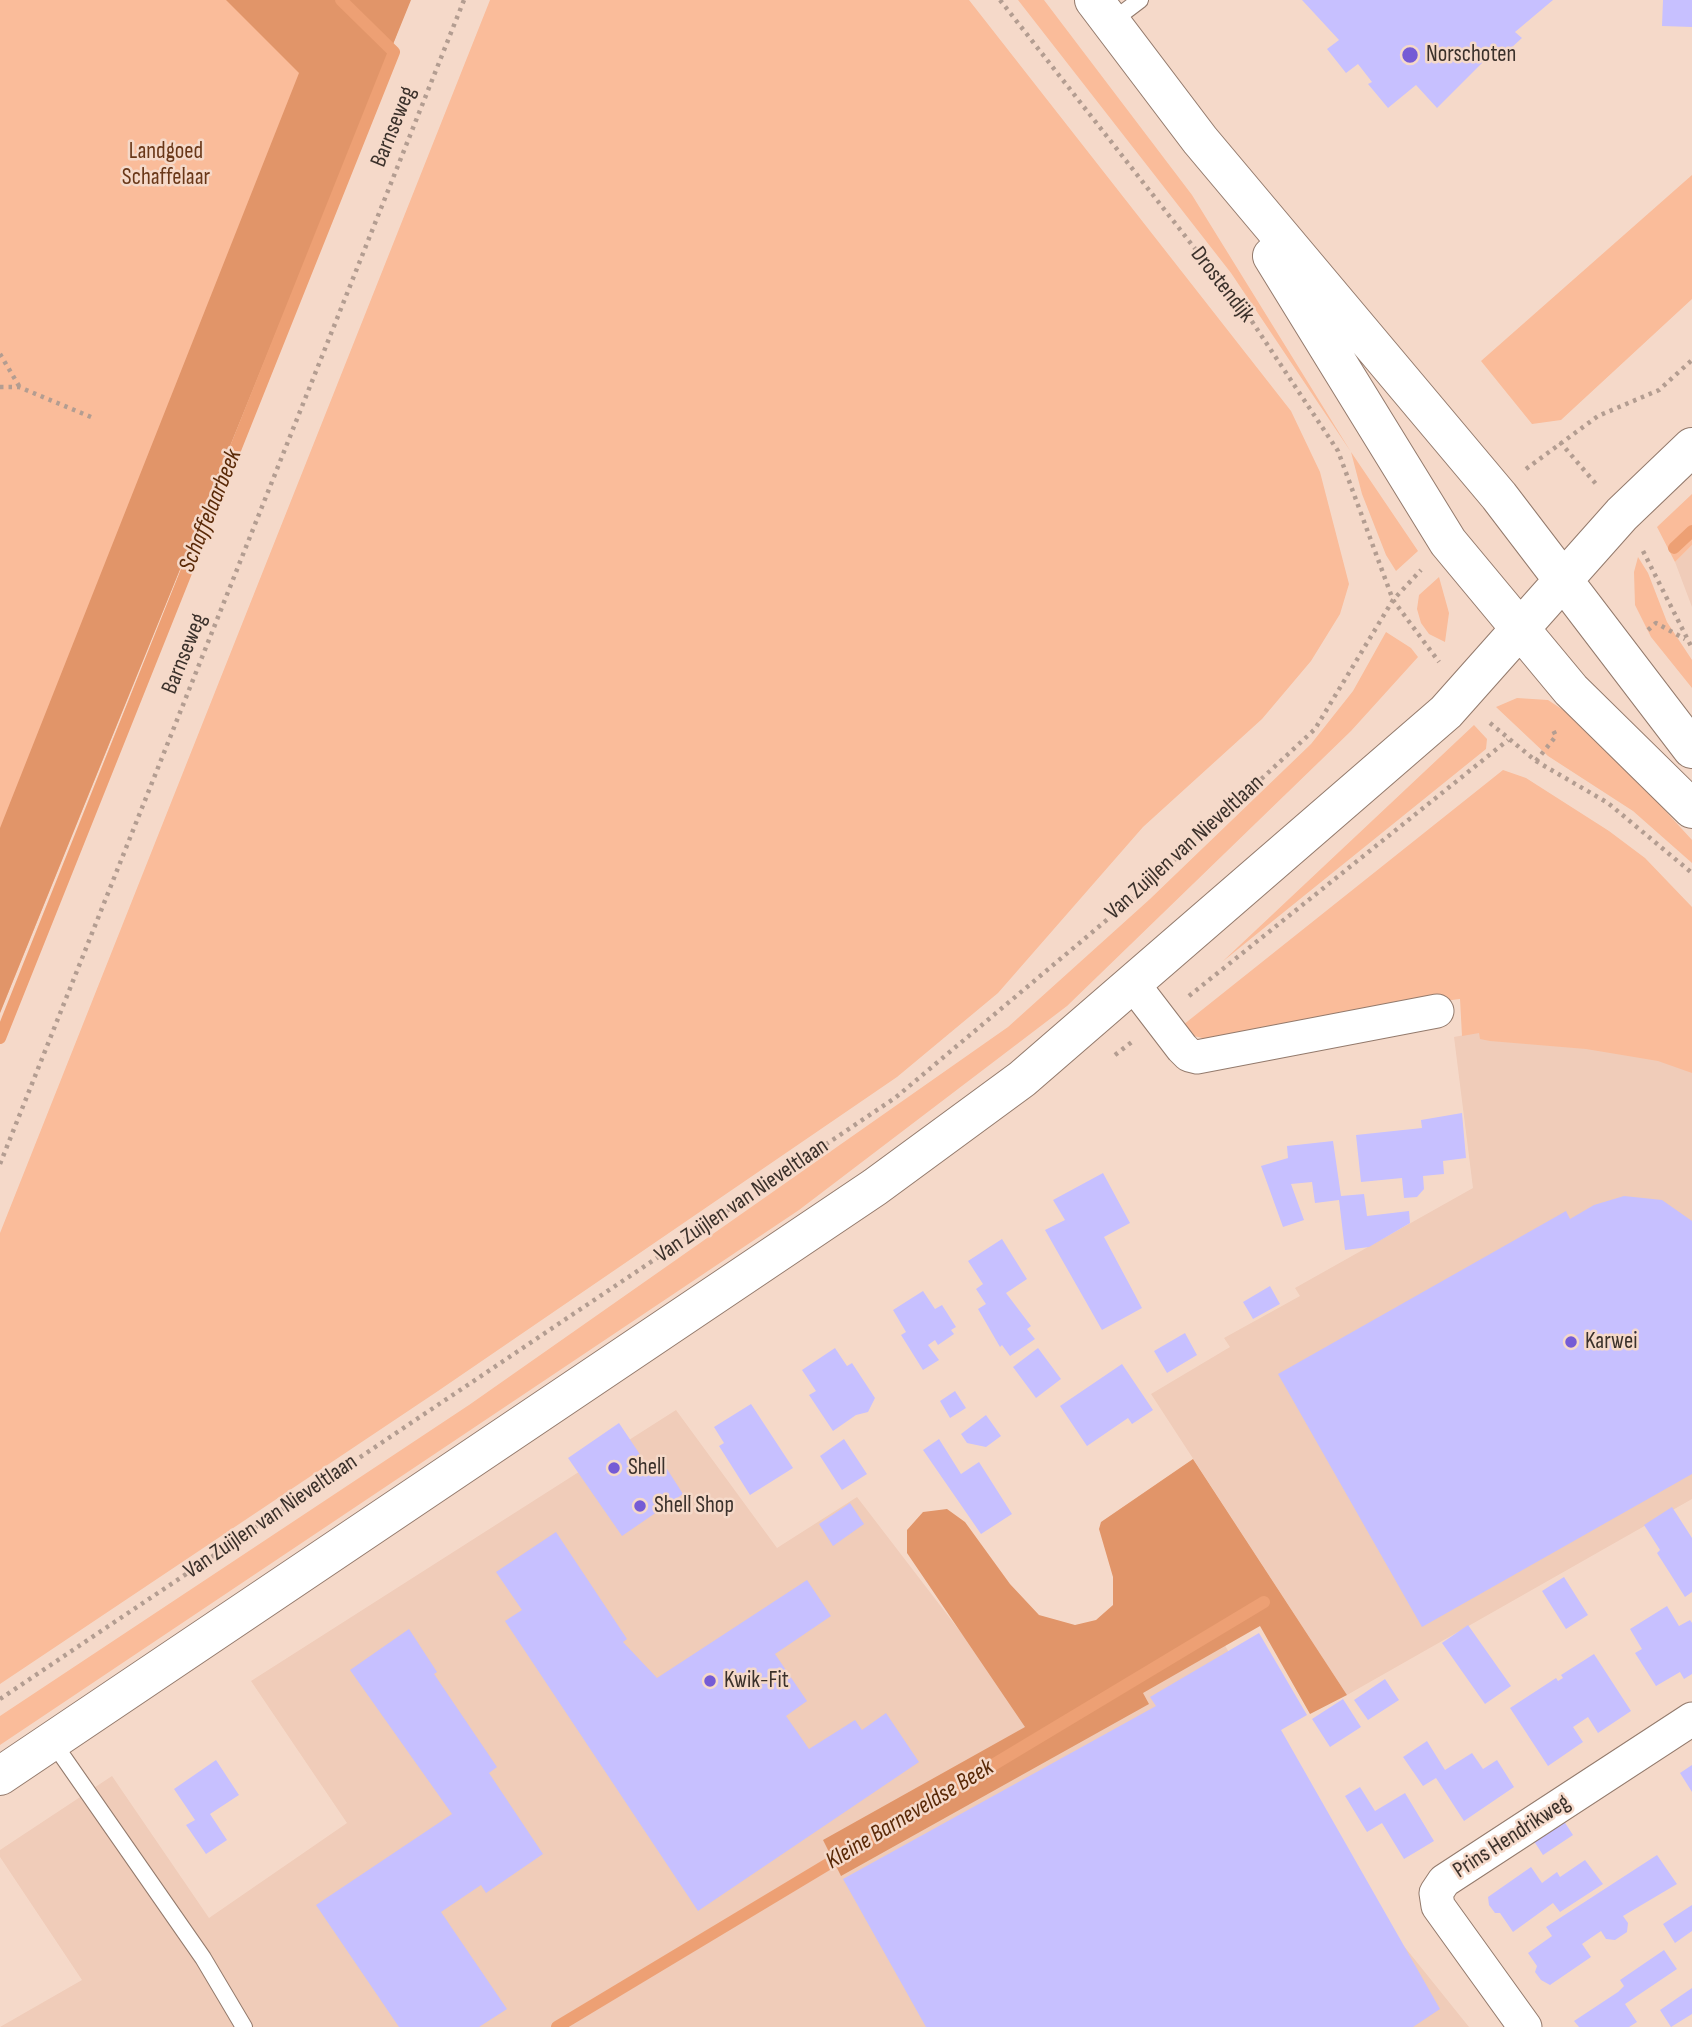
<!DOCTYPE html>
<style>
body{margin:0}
canvas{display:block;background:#f5d9c9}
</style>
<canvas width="1692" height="2027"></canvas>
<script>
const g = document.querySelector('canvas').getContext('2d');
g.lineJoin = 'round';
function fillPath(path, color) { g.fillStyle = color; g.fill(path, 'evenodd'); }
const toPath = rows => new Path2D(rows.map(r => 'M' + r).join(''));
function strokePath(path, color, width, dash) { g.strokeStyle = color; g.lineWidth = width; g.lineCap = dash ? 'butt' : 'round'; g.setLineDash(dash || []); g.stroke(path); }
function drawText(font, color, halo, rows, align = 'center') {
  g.font = font + ' "Sofia Sans Condensed",sans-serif'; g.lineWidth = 5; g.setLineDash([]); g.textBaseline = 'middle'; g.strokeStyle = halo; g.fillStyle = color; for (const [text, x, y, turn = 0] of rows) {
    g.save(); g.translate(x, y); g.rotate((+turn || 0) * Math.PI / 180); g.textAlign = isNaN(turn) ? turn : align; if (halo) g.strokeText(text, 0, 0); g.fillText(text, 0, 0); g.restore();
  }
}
fillPath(toPath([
 [1692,545,1692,607,1675,562],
 [1480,1032,1621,1048,1692,1069,1692,1499,1347,1695,1151,1394,1230,1347,1224,1338,1300,1296,1295,1288,1473,1188,1454,1037],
 [676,1410,777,1548,857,1497,1045,1742,1221,1638,1358,1889,1469,2027,0,2027,82,1980,0,1857,0,1850,112,1776,209,1918,347,1823,251,1681]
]), '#f0ccb9');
fillPath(toPath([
 [0,0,363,0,397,34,0,1013],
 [490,0,969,0,1291,411,1320,472,1349,584,1340,614,1311,661,1262,719,1143,827,998,993,897,1077,438,1391,0,1684,0,1233],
 [1018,0,1044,0,1192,195,1351,452,1418,551,1396,571,1386,555,1362,494,1351,452,1231,273],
 [1692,175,1692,299,1561,420,1532,424,1481,361],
 [1692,494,1692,545,1675,562,1657,527],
 [1638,557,1648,573,1667,622,1692,660,1692,688,1651,637,1635,605,1634,572],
 [1439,577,1449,613,1445,642,1429,634,1421,623,1417,609,1419,595],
 [1386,632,1411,648,1418,657,1351,731,1067,1006,799,1210,0,1745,0,1716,469,1405,1008,1027,1150,899,1311,744,1353,691],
 [1517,698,1548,700,1589,727,1692,840,1692,863,1633,811,1548,756,1496,707],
 [1474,725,1487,739,1486,749,1222,962],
 [1503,770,1526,778,1609,831,1645,858,1692,907,1692,1073,1658,1061,1586,1049,1490,1041,1480,1039,1479,1033,1462,1036,1460,999,1331,1015,1206,1039,1194,1036,1183,1025]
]), '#fabc9a');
fillPath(toPath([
 [226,0,411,0,0,1013,0,828,299,73],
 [1193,1459,1347,1695,1310,1714,1260,1626,1143,1693,1149,1704,841,1876,823,1840,1025,1727,907,1553,907,1530,923,1512,947,1509,965,1522,1010,1584,1039,1615,1075,1625,1096,1620,1113,1605,1113,1577,1099,1529,1101,1522]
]), '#e19569');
strokePath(toPath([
 [1674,548,1692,531],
 [0,1038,394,52,341,0],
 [557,2027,1264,1602]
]), '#eda074', 12);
fillPath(toPath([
 [1302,0,1553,0,1515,32,1522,38,1499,59,1493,52,1437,108,1416,85,1388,108,1368,84,1372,82,1358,64,1346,73,1327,49,1339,40],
 [1663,0,1692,0,1692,27,1662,26],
 [1462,1113,1466,1158,1443,1161,1444,1174,1423,1176,1424,1189,1417,1197,1404,1198,1402,1178,1361,1182,1356,1135,1422,1128,1421,1120],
 [1333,1141,1341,1196,1364,1194,1367,1216,1409,1211,1410,1223,1369,1247,1345,1250,1339,1200,1315,1203,1312,1182,1291,1184,1304,1220,1283,1227,1261,1166,1288,1158,1287,1146],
 [1103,1173,1130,1223,1104,1237,1142,1308,1102,1330,1045,1230,1065,1220,1053,1200],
 [1624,1196,1662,1200,1692,1221,1692,1474,1422,1627,1278,1374,1566,1211,1570,1219,1594,1205],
 [1002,1239,1027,1279,1006,1293,1031,1326,1027,1329,1035,1339,1010,1356,1002,1345,1000,1347,978,1309,986,1304,976,1289,983,1284,968,1261],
 [1270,1286,1280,1304,1253,1319,1243,1302],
 [923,1291,935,1309,942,1305,956,1327,951,1330,954,1334,938,1345,935,1340,928,1345,939,1360,923,1370,901,1335,906,1332,893,1310],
 [1185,1333,1197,1355,1167,1373,1154,1351],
 [835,1348,847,1366,852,1363,875,1398,868,1412,856,1415,833,1431,809,1395,816,1391,802,1370],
 [1038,1348,1061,1379,1036,1398,1013,1367],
 [1122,1364,1153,1410,1132,1424,1128,1418,1087,1446,1060,1406],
 [955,1391,966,1408,950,1418,940,1401],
 [751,1404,793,1468,750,1495,719,1446,724,1443,714,1427],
 [986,1415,1001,1436,986,1447,967,1443,961,1434],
 [619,1423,655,1477,667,1469,683,1494,622,1536,568,1458],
 [844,1439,867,1474,842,1490,820,1456],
 [939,1439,961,1474,979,1462,1012,1514,981,1534,923,1450],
 [850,1503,864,1524,833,1546,819,1524],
 [1672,1507,1692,1538,1692,1592,1685,1597,1657,1553,1660,1550,1644,1525],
 [556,1532,627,1639,623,1642,657,1678,807,1580,831,1616,775,1654,807,1701,786,1716,809,1749,855,1720,862,1730,886,1713,919,1762,698,1911,505,1621,522,1610,496,1572],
 [1564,1577,1588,1615,1566,1629,1542,1591],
 [1667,1606,1679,1626,1690,1620,1692,1623,1692,1674,1684,1679,1680,1672,1656,1686,1635,1653,1642,1649,1630,1629],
 [1468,1625,1511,1686,1485,1704,1442,1643],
 [409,1629,437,1672,434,1674,497,1767,489,1773,543,1854,486,1893,481,1885,441,1912,507,2009,479,2027,399,2027,316,1905,452,1814,350,1670],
 [1259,1633,1307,1715,1281,1730,1440,2009,1413,2027,926,2027,843,1879,1156,1706,1150,1697],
 [1594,1654,1631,1711,1598,1733,1588,1717,1573,1727,1583,1742,1548,1766,1510,1708,1556,1678,1558,1681,1563,1678,1561,1675],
 [1385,1679,1399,1700,1368,1720,1354,1700],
 [1343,1699,1361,1727,1330,1747,1312,1719],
 [1427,1741,1445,1770,1472,1753,1483,1769,1497,1760,1514,1787,1464,1821,1436,1778,1423,1786,1403,1757],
 [216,1760,239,1795,210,1814,227,1840,206,1854,186,1825,195,1820,174,1789],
 [1692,1765,1692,1792,1680,1773],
 [1360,1787,1375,1811,1405,1793,1434,1841,1404,1859,1382,1823,1367,1832,1345,1796],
 [1560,1815,1573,1835,1543,1855,1530,1835],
 [1657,1855,1677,1884,1623,1916,1628,1923,1627,1932,1615,1940,1606,1939,1601,1931,1582,1944,1591,1957,1550,1985,1541,1980,1535,1972,1537,1966,1528,1953,1552,1936,1546,1927],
 [1585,1860,1603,1884,1560,1912,1553,1903,1513,1932,1500,1913,1495,1913,1489,1905,1488,1897,1531,1867,1542,1883,1557,1872,1560,1877],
 [1692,1905,1692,1931,1675,1943,1663,1924],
 [1664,1950,1677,1969,1625,2004,1637,2022,1629,2027,1579,2027,1574,2021,1618,1992,1624,1986,1620,1980],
 [1692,1988,1692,2014,1671,2027,1660,2010]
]), '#c7c0ff');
const service = toPath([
 [1111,22,1140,0],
 [52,1741,203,1958,244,2027]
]);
const minor = toPath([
 [1133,984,1182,1048,1189,1055,1197,1057,1437,1011],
 [1525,2027,1438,1906,1436,1893,1444,1881,1692,1719]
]);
const secondary = toPath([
 [1094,0,1200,140,1499,496,1692,749],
 [1272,256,1448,542,1571,690,1692,809],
 [0,1776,875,1187,1022,1079,1446,712,1622,514,1692,447]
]);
strokePath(service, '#937a6c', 18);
strokePath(minor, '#937a6c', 35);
strokePath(secondary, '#937a6c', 40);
strokePath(toPath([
 [1000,0,1251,320,1338,451,1393,600,1439,662],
 [0,354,19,386],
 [0,387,19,387,91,417],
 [1560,442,1596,484],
 [1526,469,1598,416,1659,390,1692,360],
 [1643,551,1692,648],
 [1648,630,1656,623,1685,639],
 [1490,723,1536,761,1608,803,1692,873],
 [1536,761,1556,736,1553,730],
 [1189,996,1508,740],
 [1115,1055,1133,1041],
 [0,1164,464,0],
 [0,1699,895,1098,1140,892,1315,729,1393,600,1421,570]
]), '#b39d91', 4.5, [3.5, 5]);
strokePath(service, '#fff', 16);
strokePath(minor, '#fff', 33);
strokePath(secondary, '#fff', 38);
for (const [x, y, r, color] of [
 [1410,55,9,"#755bd5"],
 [1571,1342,7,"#755bd5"],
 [614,1468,7,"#755bd5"],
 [640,1506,7,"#755bd5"],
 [710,1681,7,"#755bd5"]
]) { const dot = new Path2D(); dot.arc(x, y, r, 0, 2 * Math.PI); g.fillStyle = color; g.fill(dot); strokePath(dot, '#f5d9c9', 2.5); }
drawText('23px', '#3b312b', '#f5d9c9', [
 ["Norschoten",1426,55],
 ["Karwei",1585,1342],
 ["Shell",628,1468],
 ["Shell Shop",654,1506],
 ["Kwik-Fit",724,1681]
], 'left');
drawText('23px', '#3b312b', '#f5d9c9', [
 ["Barnseweg",394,127,-68],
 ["Drostendijk",1222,285,52],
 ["Barnseweg",185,654,-68],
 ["Van Zuijlen van Nieveltlaan",1185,848,-42],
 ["Van Zuijlen van Nieveltlaan",742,1201,-34],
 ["Van Zuijlen van Nieveltlaan",271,1517,-34],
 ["Prins Hendrikweg",1512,1837,-33]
]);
drawText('23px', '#693718', '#f5d9c9', [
 ["Landgoed",166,152],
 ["Schaffelaar",166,178]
]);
drawText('italic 24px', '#5a2907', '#f5d9c9', [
 ["Schaffelaarbeek",211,511,-68],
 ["Kleine Barneveldse Beek",910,1815,-31]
]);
</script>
